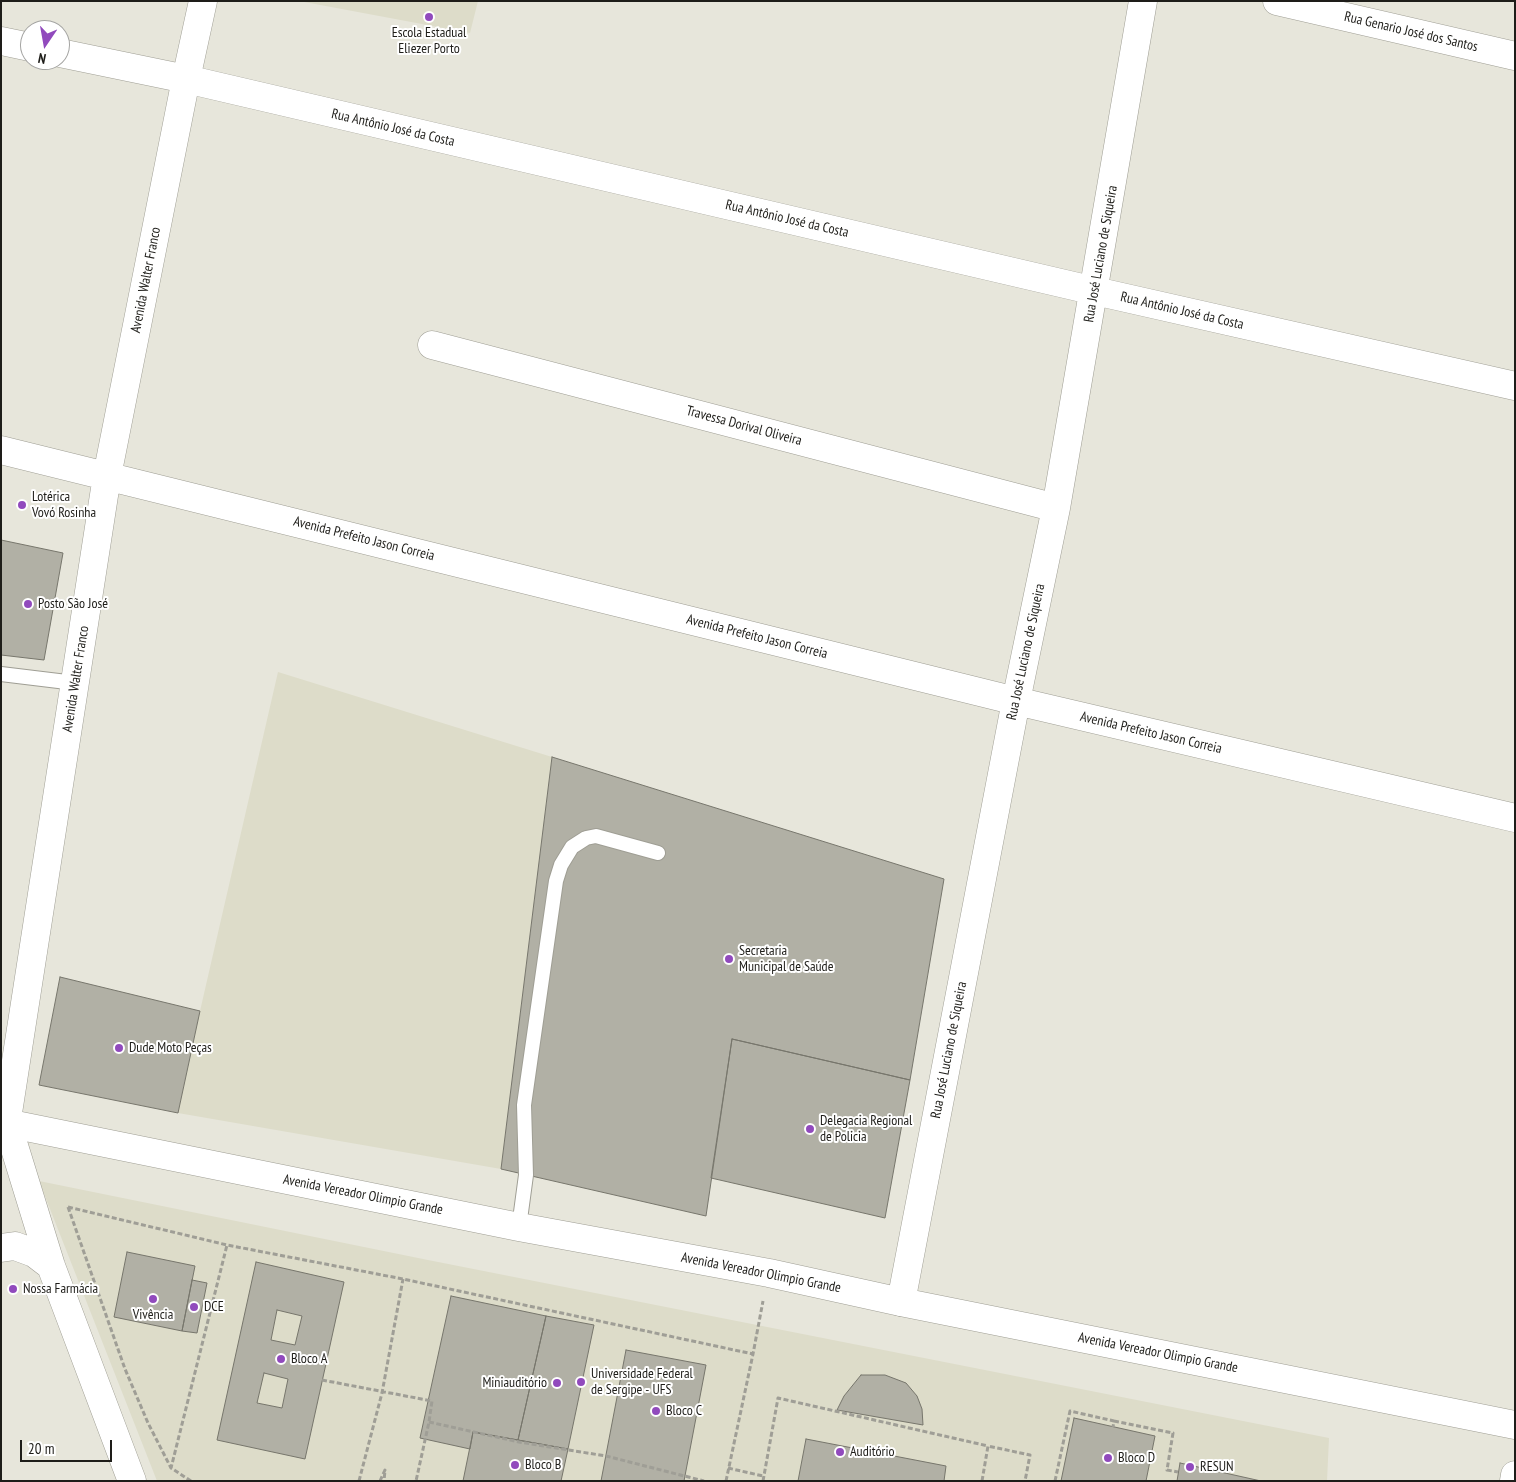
<!DOCTYPE html>
<meta charset="utf-8">
<style>
body{margin:0}
#map{position:relative;width:1516px;height:1482px;overflow:hidden;background:#e7e6db;font-family:"PT Sans Narrow",sans-serif}
canvas{display:block}
.frame{position:absolute;inset:0;border:2px solid #1e1d19;pointer-events:none}
.north{position:absolute;left:20px;top:20px;width:50px;height:50px;box-sizing:border-box;background:#fff;border:1px solid #a5a5a3;border-radius:50%;rotate:192deg;font-size:14px;font-weight:700;line-height:20px;text-align:center;color:#1e1d19}
.north::after{content:'';display:block;margin:auto;width:18px;height:22px;background:#914abd;clip-path:polygon(50% 0,100% 100%,50% 72%,0 100%)}
.scale{position:absolute;left:20px;top:1440px;width:92px;height:22px;box-sizing:border-box;border:2px solid #1e1d19;border-top:0;padding-left:6px;font-size:15px;line-height:18px;white-space:nowrap;color:#1e1d19;-webkit-text-stroke:4px #fff;paint-order:stroke}
</style>
<div id="map">
<canvas width="1516" height="1482"></canvas>
<div class="frame"></div>
<div class="north">N</div>
<div class="scale">20 m</div>
</div>
<script>
const g = document.querySelector('canvas').getContext('2d');
g.lineJoin = 'round';
function fillPath(path, color) { g.fillStyle = color; g.fill(path, 'evenodd'); }
const toPath = rows => new Path2D(rows.map(r => 'M' + r).join(''));
function strokePath(path, color, width, dash) { g.strokeStyle = color; g.lineWidth = width; g.lineCap = dash ? 'butt' : 'round'; g.setLineDash(dash || []); g.stroke(path); }
function drawText(font, color, halo, rows, align = 'center') {
  g.font = font + ' "PT Sans Narrow",sans-serif'; g.lineWidth = 4; g.setLineDash([]); g.textBaseline = 'middle'; g.strokeStyle = halo; g.fillStyle = color; for (const [text, x, y, turn = 0] of rows) {
    g.save(); g.translate(x, y); g.rotate((+turn || 0) * Math.PI / 180); g.textAlign = isNaN(turn) ? turn : align; if (halo) g.strokeText(text, 0, 0); g.fillText(text, 0, 0); g.restore();
  }
}
fillPath(toPath([
 [299,1,478,1,470,33],
 [278,672,552,757,501,1169,178,1113,200,1011],
 [39,1181,428,1260,1329,1438,1327,1481,157,1481]
]), '#dddcc9');
const building = toPath([
 [1,540,63,553,44,660,1,655,1,540],
 [552,757,944,879,910,1080,732,1039,706,1216,501,1169,552,757],
 [60,977,200,1011,178,1113,39,1085,60,977],
 [732,1039,910,1080,885,1218,711,1178,732,1039],
 [127,1252,195,1266,182,1331,114,1317,127,1252],
 [256,1262,344,1282,305,1459,217,1440,256,1262],
 [277,1310,302,1316,295,1345,271,1340,277,1310],
 [264,1373,288,1379,282,1408,257,1403,264,1373],
 [192,1280,207,1283,197,1333,182,1331,192,1280],
 [451,1296,546,1316,518,1440,473,1432,470,1449,420,1438,451,1296],
 [546,1316,594,1325,568,1449,518,1440,546,1316],
 [626,1350,706,1365,684,1481,601,1481,626,1350],
 [861,1375,885,1375,906,1383,917,1396,922,1409,923,1425,837,1410,844,1396,861,1375],
 [1074,1418,1155,1436,1146,1481,1061,1481,1074,1418],
 [473,1432,568,1449,561,1481,463,1481,473,1432],
 [806,1439,946,1466,944,1481,798,1481,806,1439],
 [1180,1463,1261,1481,1177,1481,1180,1463]
]);
fillPath(building, '#b1b0a5');
strokePath(building, '#77766c', 1);
const service = toPath([
 [1,674,75,683],
 [519,1227,526,1175,524,1105,556,881,561,865,572,847,586,838,596,836,658,853]
]);
const minor = toPath([
 [1277,1,1515,56],
 [1,41,30,47],
 [60,53,186,79,1095,291,1515,386],
 [432,345,1056,508],
 [1,450,1016,701,1515,818],
 [7,1119,107,476,186,79,203,1],
 [901,1302,1016,701,1056,508,1143,1],
 [1514,1481,1515,1475]
]);
const secondary = toPath([
 [1,1088,7,1123,51,1266,132,1481],
 [1,1248,15,1246,34,1253,51,1266]
]);
const primary = toPath([
 [1,1122,519,1227,769,1273,901,1302,1515,1425]
]);
strokePath(service, '#9f9e94', 16);
strokePath(minor, '#9f9e94', 29);
strokePath(secondary, '#9f9e94', 29);
strokePath(primary, '#9f9e94', 29);
strokePath(toPath([
 [68,1207,227,1245,403,1279,753,1354],
 [68,1207,125,1369,148,1423,171,1468],
 [322,1380,432,1401,429,1422,416,1481],
 [1114,1421,1173,1433,1167,1470,1178,1472],
 [429,1422,519,1442,606,1456,704,1481],
 [728,1468,763,1476],
 [191,1481,171,1468,227,1245],
 [359,1481,382,1393,403,1279],
 [380,1481,385,1470,384,1481],
 [726,1481,753,1354,763,1301],
 [763,1481,778,1398,988,1446],
 [982,1481,988,1446,1030,1455,1025,1481],
 [1055,1481,1070,1411,1114,1421,1113,1427]
]), '#9f9e96', 3, [5, 2.5]);
strokePath(service, '#fff', 14);
strokePath(minor, '#fff', 28);
strokePath(secondary, '#fff', 28);
strokePath(primary, '#fff', 28);
for (const [x, y, r, color] of [
 [429,17,5,"#914abd"],
 [22,505,5,"#914abd"],
 [28,604,5,"#914abd"],
 [729,959,5,"#914abd"],
 [119,1048,5,"#914abd"],
 [810,1129,5,"#914abd"],
 [13,1289,5,"#914abd"],
 [153,1299,5,"#914abd"],
 [194,1307,5,"#914abd"],
 [281,1359,5,"#914abd"],
 [581,1382,5,"#914abd"],
 [557,1383,5,"#914abd"],
 [656,1411,5,"#914abd"],
 [840,1452,5,"#914abd"],
 [1108,1458,5,"#914abd"],
 [515,1465,5,"#914abd"],
 [1190,1467,5,"#914abd"]
]) { const dot = new Path2D(); dot.arc(x, y, r, 0, 2 * Math.PI); g.fillStyle = color; g.fill(dot); strokePath(dot, '#fff', 2); }
drawText('14px', '#1e1d19', '#fff', [
 ["Rua Genario José dos Santos",1411,32,13],
 ["Rua Antônio José da Costa",393,128,13],
 ["Rua Antônio José da Costa",787,219,13],
 ["Rua José Luciano de Siqueira",1101,254,-80],
 ["Avenida Walter Franco",146,280,-79],
 ["Rua Antônio José da Costa",1182,311,13],
 ["Travessa Dorival Oliveira",744,426,15],
 ["Avenida Prefeito Jason Correia",364,539,14],
 ["Avenida Prefeito Jason Correia",757,637,14],
 ["Rua José Luciano de Siqueira",1026,652,-78],
 ["Avenida Walter Franco",76,679,-81],
 ["Avenida Prefeito Jason Correia",1151,733,13],
 ["Rua José Luciano de Siqueira",949,1050,-79],
 ["Avenida Vereador Olimpio Grande",363,1195,11],
 ["Avenida Vereador Olimpio Grande",761,1273,11],
 ["Avenida Vereador Olimpio Grande",1158,1353,11]
]);
drawText('14px', '#1e1d19', '#fff', [
 ["Escola Estadual",429,33,"center"],
 ["Eliezer Porto",429,49,"center"],
 ["Lotérica",32,497],
 ["Vovó Rosinha",32,513],
 ["Posto São José",38,604],
 ["Secretaria",739,951],
 ["Municipal de Saúde",739,967],
 ["Dude Moto Peças",129,1048],
 ["Delegacia Regional",820,1121],
 ["de Policia",820,1137],
 ["Nossa Farmácia",23,1289],
 ["DCE",204,1307],
 ["Vivência",153,1315,"center"],
 ["Bloco A",291,1359],
 ["Universidade Federal",591,1374],
 ["de Sergipe - UFS",591,1390],
 ["Miniauditório",547,1383,"right"],
 ["Bloco C",666,1411],
 ["Auditório",850,1452],
 ["Bloco D",1118,1458],
 ["Bloco B",525,1465],
 ["RESUN",1200,1467]
], 'left');
</script>
